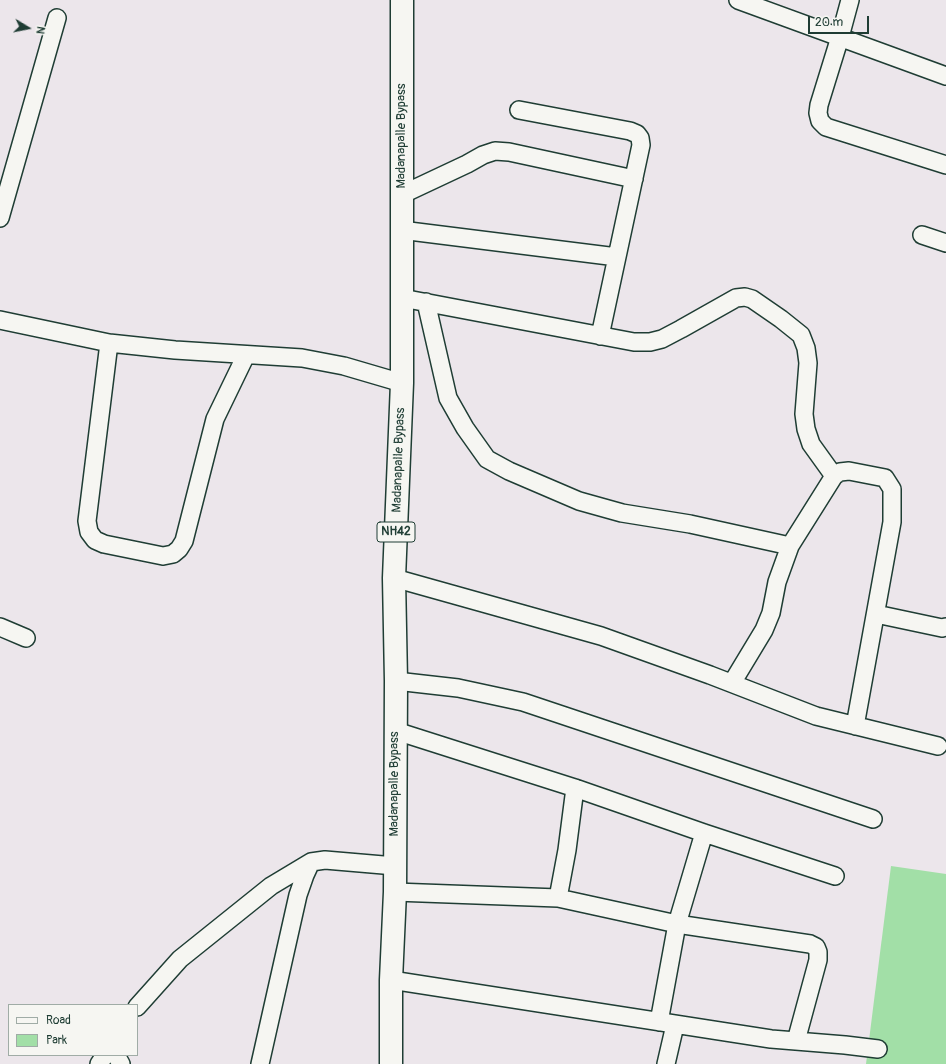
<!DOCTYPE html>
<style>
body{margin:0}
#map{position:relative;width:946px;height:1064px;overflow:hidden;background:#ece6eb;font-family:Pangolin,sans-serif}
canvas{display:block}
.legend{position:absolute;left:8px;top:1004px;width:130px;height:52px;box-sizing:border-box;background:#f6f6f2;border:1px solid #a0aca6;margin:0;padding:5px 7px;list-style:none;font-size:12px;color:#1f3d34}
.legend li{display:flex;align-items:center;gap:8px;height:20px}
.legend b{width:20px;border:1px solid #a0aca6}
.north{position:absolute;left:8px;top:8px;width:40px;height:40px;-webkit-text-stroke:3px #f6f6f2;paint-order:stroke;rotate:100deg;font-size:11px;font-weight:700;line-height:16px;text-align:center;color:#1f3d34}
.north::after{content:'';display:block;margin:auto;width:14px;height:18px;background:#1f3d34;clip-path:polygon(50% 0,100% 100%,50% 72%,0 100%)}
.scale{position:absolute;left:808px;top:16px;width:61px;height:18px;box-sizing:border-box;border:2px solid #1f3d34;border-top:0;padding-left:5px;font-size:12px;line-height:14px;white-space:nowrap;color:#1f3d34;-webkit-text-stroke:3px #f6f6f2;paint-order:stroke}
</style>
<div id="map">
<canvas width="946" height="1064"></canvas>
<ul class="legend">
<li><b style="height:5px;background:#f6f6f2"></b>Road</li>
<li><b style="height:11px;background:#a2dfa7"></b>Park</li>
</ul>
<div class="north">N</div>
<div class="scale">20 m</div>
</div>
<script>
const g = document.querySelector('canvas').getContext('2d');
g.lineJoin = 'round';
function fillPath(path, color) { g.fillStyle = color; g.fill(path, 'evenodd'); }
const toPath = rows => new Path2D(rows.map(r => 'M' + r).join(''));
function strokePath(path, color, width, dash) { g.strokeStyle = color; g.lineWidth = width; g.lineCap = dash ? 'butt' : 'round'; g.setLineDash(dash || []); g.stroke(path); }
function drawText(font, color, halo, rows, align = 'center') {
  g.font = font + ' Pangolin,sans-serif'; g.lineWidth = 3; g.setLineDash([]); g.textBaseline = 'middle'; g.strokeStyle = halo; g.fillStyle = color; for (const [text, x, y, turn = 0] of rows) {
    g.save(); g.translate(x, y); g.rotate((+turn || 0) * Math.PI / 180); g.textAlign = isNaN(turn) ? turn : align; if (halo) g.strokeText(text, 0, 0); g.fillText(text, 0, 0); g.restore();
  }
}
fillPath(toPath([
 [891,866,946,874,946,1064,866,1064]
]), '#a2dfa7');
const street = toPath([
 [738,0,946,76],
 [850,0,840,37,819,105,818,113,820,121,826,127,946,165],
 [519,110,630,131,637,134,640,138,641,145,600,336],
 [401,195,467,164,483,155,495,151,509,152,634,179],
 [0,218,57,18],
 [401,230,617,257],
 [922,235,946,243],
 [402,298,634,342,650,342,662,339,681,329,736,298,745,297,752,299,781,319,801,335,806,348,808,363,804,414,806,429,811,444,834,476],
 [426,302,448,398,465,428,487,459,509,471,579,501,622,513,690,524,790,546],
 [0,320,109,343,175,350,302,358,344,366,402,383],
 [109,343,87,521,89,532,95,540,104,544,163,556,173,554,179,549,184,541,215,419,246,355],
 [394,578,601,636,710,675,816,716,938,746],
 [876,614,942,628,946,627],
 [0,627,26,638],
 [396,681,458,688,523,702,873,819],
 [732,683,764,630,771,613,777,582,790,546,834,476,840,472,849,471,885,478,892,489,892,522,855,726],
 [396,731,575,788,704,833,835,876],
 [395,892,558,898,677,924,810,944,816,947,818,952,818,960,796,1041],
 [558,898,567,850,575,788],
 [391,980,771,1039,845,1045,878,1049],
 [137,1007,180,959,271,886,311,862,325,860,395,866],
 [659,1022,677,924,704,833],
 [116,1055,121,1064],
 [99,1064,105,1055],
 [260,1064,298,895,305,875,311,862],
 [666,1064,675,1025]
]);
const highway = toPath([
 [391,1064,391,980,395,892,396,681,394,578,402,383,402,0]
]);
strokePath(street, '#1f3d34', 20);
strokePath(highway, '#1f3d34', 25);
strokePath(street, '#f6f6f2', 17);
strokePath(highway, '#f6f6f2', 22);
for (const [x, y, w] of [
 [396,532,38]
]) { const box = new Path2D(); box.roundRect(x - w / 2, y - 10, w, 20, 3); g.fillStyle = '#f6f6f2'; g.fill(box); strokePath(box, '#1f3d34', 1); }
drawText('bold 12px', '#1f3d34', null, [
 ["NH42",396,532]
]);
drawText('13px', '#1f3d34', '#f6f6f2', [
 ["Madanapalle Bypass",402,136,-90],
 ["Madanapalle Bypass",399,460,-88],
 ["Madanapalle Bypass",395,784,-90]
]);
</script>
